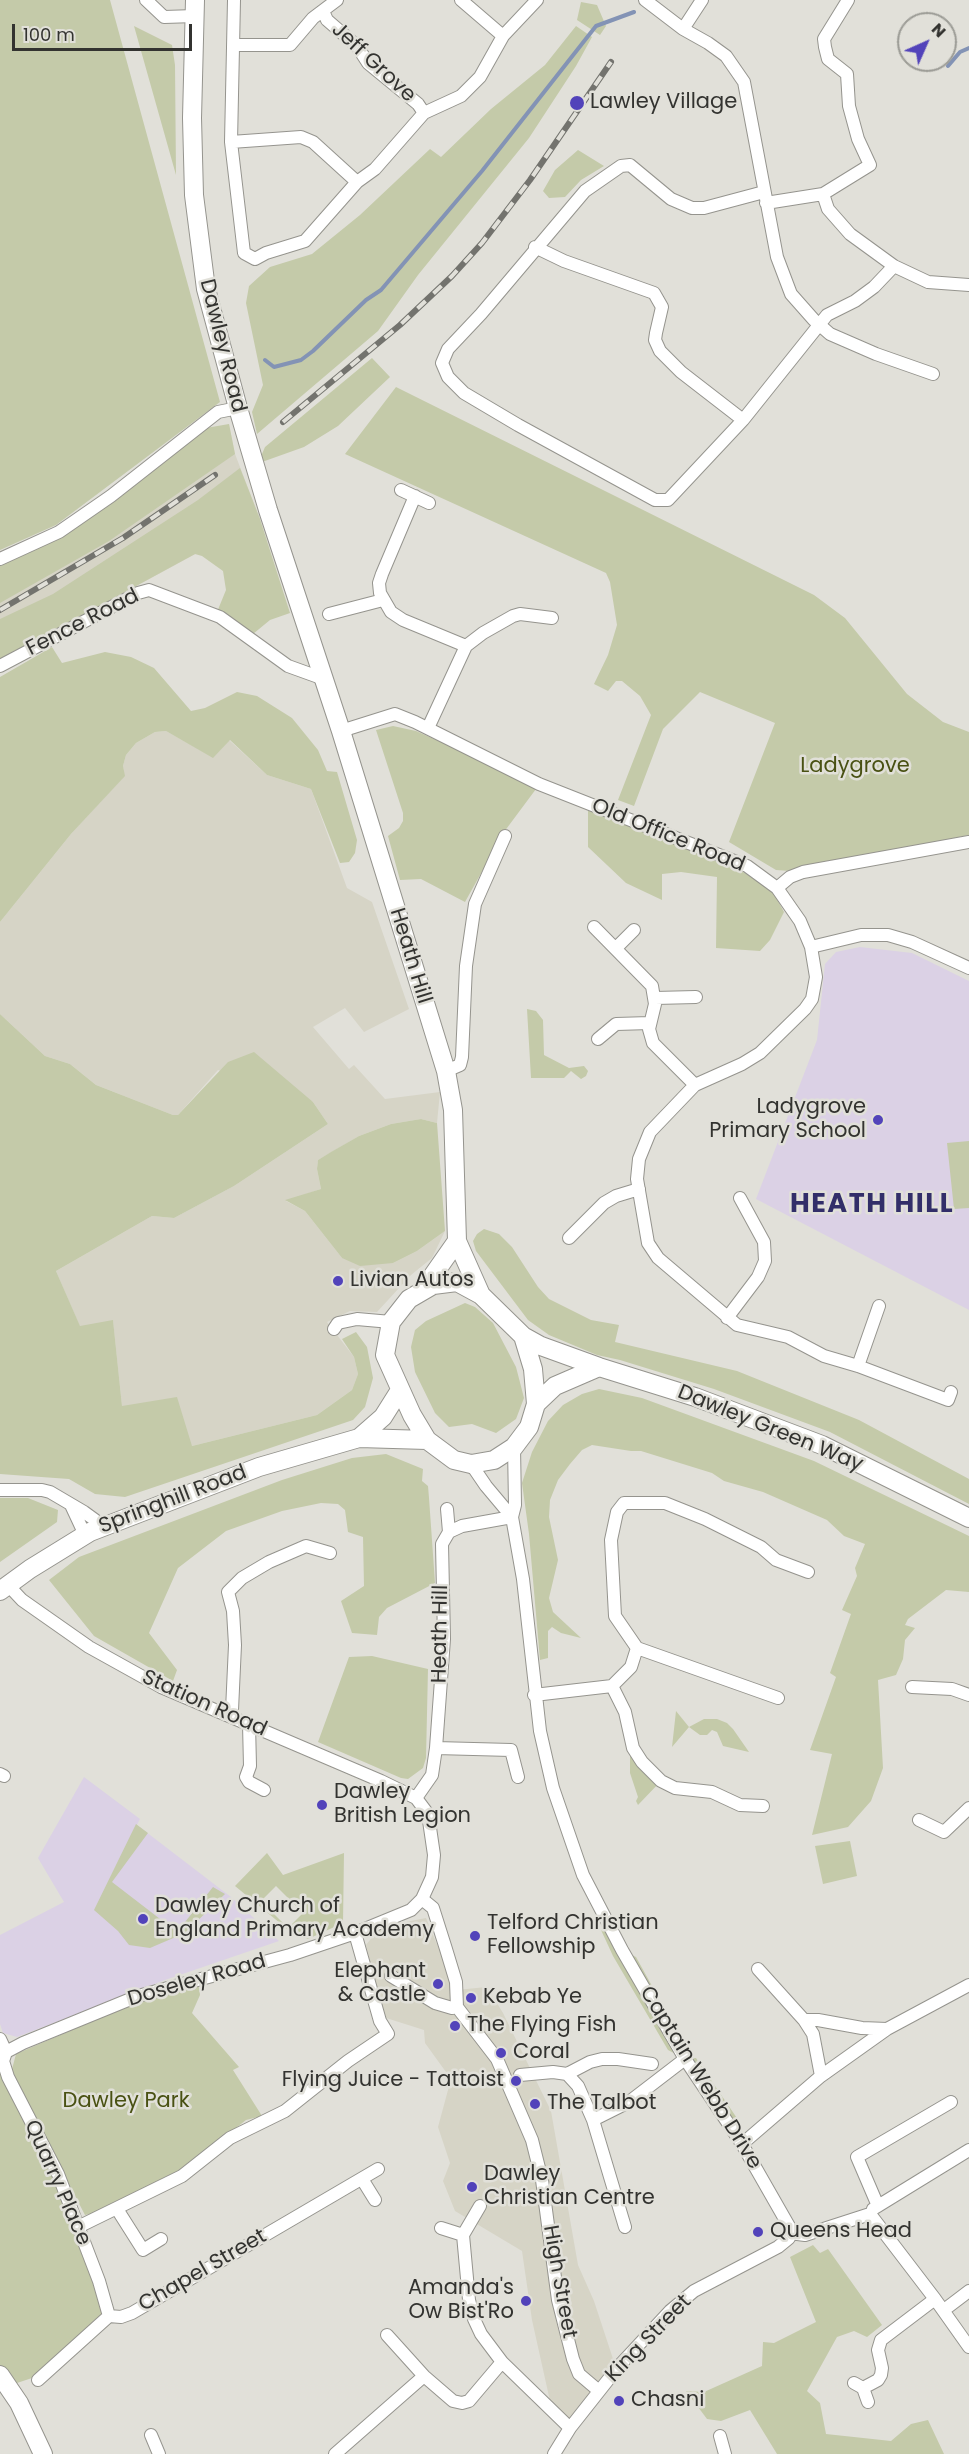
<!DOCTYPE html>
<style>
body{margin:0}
#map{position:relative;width:969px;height:2454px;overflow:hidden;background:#e1e0d9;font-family:Poppins,sans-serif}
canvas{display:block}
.north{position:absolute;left:897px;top:12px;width:60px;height:60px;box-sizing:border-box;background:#e1e0d9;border:2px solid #9b9b95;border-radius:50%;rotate:45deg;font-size:16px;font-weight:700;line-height:24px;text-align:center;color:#333330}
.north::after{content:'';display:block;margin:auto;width:21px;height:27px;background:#5243ba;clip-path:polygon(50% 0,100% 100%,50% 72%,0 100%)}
.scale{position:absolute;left:12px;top:24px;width:180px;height:27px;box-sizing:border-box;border:3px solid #333330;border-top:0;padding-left:8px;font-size:18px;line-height:21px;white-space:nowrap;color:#333330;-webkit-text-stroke:4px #e1e0d9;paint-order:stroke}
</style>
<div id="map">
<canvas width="969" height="2454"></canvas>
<div class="north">N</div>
<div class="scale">100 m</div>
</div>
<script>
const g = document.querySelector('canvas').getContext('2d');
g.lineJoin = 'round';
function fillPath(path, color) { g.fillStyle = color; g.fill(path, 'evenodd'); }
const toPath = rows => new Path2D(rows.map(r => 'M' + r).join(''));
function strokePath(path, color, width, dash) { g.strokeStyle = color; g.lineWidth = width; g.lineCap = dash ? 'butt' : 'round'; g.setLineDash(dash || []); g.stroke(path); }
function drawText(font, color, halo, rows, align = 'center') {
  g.font = font + ' Poppins,sans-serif'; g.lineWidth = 5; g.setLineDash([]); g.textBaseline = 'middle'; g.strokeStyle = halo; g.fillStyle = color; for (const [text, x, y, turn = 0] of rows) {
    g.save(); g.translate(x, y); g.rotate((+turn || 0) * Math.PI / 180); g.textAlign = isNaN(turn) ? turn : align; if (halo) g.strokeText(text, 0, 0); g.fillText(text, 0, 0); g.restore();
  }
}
fillPath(toPath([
 [229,424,235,454,260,519,0,660,0,566,81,523],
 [166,731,213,757,229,740,267,775,311,789,347,888,372,902,409,1009,364,1032,345,1008,313,1027,349,1069,354,1065,385,1099,440,1092,437,1123,421,1119,391,1124,359,1136,318,1160,317,1169,321,1189,286,1201,305,1211,342,1258,393,1263,417,1251,445,1231,432,1258,411,1275,377,1312,350,1311,327,1322,354,1357,358,1374,352,1390,317,1415,192,1446,122,1406,113,1321,80,1327,56,1271,152,1216,174,1218,234,1186,328,1124,313,1102,218,1070,178,1115,173,1115,96,1085,70,1064,45,1056,0,1014,0,922,71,834,124,776,123,766,126,755,136,743,155,732],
 [426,1918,456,1990,487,1987,503,2013,551,2111,578,2265,594,2301,615,2365,568,2425,550,2401,532,2320,522,2251,455,2211,443,2181,450,2163,438,2127,451,2079,425,2043,424,2030,383,2017,366,1945,380,1927]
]), '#d6d4c6');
fillPath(toPath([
 [860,947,912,953,969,981,969,1310,756,1199,817,1040,825,964,836,952],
 [84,1777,140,1819,137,1825,231,1897,279,1941,165,1980,17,2037,3,2033,0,2024,0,1935,64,1902,38,1858]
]), '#dbd1e5');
fillPath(toPath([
 [0,0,110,0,220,402,56,525,0,550],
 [581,2,597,5,606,26,600,35,577,20],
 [134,26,172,45,175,65,176,175],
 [576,26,592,37,576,66,529,138,418,275,378,331,257,434,252,412,263,385,246,303,249,286,270,267,312,254,360,215,430,149,441,157,491,109,545,65],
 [578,150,604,166,581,180,565,197,549,198,543,191,555,170],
 [372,358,390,377,338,426,304,447,262,462,262,454,265,447],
 [396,387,814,595,845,618,907,694,943,722,969,732,969,835,790,871,776,870,729,842,775,723,700,692,663,729,634,806,618,800,651,715,640,696,622,681,616,681,608,691,594,684,608,655,617,625,610,582,606,573,345,454],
 [229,424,235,454,109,541,0,603,0,566,81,523,206,428],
 [240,468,260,519,290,613,270,620,253,634,217,612,226,590,223,571,202,556,195,554,0,660,0,619,53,594,198,500],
 [52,647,62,663,105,652,131,657,154,668,191,711,205,708,237,692,257,696,292,718,318,750,327,771,337,772,357,840,355,853,349,862,340,863,311,789,267,775,230,740,213,758,166,731,155,732,136,743,126,755,123,766,125,776,71,834,0,922,0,677],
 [393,726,416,731,470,755,536,789,504,832,465,902,421,879,400,880,388,836,399,828,403,821,403,813,376,730],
 [588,808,714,857,745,873,773,892,784,912,770,940,760,951,716,948,717,877,681,872,662,874,662,900,626,883,588,847],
 [527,1009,536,1011,543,1020,544,1055,569,1068,584,1066,588,1071,586,1076,581,1079,571,1071,564,1078,531,1078],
 [0,1014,45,1056,70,1064,96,1085,173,1115,178,1115,228,1062,254,1052,313,1102,328,1124,234,1186,174,1218,152,1216,56,1271,80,1326,113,1320,122,1406,177,1397,192,1446,317,1415,352,1390,358,1374,354,1357,342,1339,356,1332,367,1347,373,1378,365,1407,353,1420,125,1497,95,1494,69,1479,0,1474],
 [421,1119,437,1123,445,1231,417,1251,393,1263,360,1266,342,1258,305,1211,285,1200,321,1189,317,1169,318,1160,331,1152,359,1136,391,1124],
 [969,1141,969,1208,954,1209,947,1143],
 [484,1229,499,1234,512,1247,538,1287,549,1299,591,1320,619,1325,615,1342,737,1371,859,1420,969,1479,969,1504,830,1432,714,1389,620,1360,597,1355,549,1335,528,1320,476,1251,473,1241,477,1234],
 [465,1303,475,1307,493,1323,516,1367,524,1398,516,1419,496,1433,472,1424,449,1427,435,1413,415,1372,411,1347,415,1330,426,1321],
 [599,1389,642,1398,814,1461,969,1536,969,1592,946,1590,908,1619,905,1625,915,1628,905,1640,903,1659,896,1675,878,1680,883,1768,871,1801,848,1827,812,1835,832,1754,810,1750,836,1677,830,1673,851,1614,842,1610,857,1576,855,1568,865,1544,844,1536,827,1520,763,1492,724,1481,712,1473,641,1451,631,1451,592,1445,582,1450,570,1464,558,1480,550,1500,549,1517,558,1560,549,1598,553,1612,581,1638,561,1633,552,1627,548,1631,548,1658,540,1660,529,1534,522,1483,532,1452,548,1421,563,1405,582,1394],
 [386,1454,423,1469,422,1481,428,1486,429,1498,435,1583,387,1608,379,1617,377,1635,352,1633,341,1601,364,1586,363,1537,348,1532,345,1510,338,1504,321,1503,282,1511,226,1531,178,1568,149,1633,177,1670,173,1681,94,1636,49,1580,79,1557,282,1480,352,1458],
 [0,1498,28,1498,58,1510,57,1522,0,1562],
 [372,1656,428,1669,426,1758,423,1768,408,1779,401,1778,318,1742,349,1657],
 [676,1711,689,1727,704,1719,717,1719,727,1723,733,1729,749,1752,723,1746,717,1732,712,1730,707,1735,700,1735,689,1727,672,1747],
 [636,1752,661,1781,638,1805,636,1801,638,1797,630,1773,630,1755],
 [136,1824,148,1833,112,1882,177,1932,213,1887,225,1894,185,1933,150,1948,129,1945,118,1931,94,1910],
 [850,1841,857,1876,823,1884,815,1846],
 [267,1853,283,1875,344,1853,343,1923,308,1939,292,1933,235,1886],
 [276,1886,303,1913,288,1928,261,1901],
 [609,1925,622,1950,636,1957,657,1995,650,2000,685,2059,696,2058,741,2124,742,2144,685,2059,668,2050,613,1956,601,1930],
 [199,1986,200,1995,192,2013,239,2067,233,2070,262,2116,246,2120,180,2172,108,2210,85,2215,11,2073,16,2054,146,1998],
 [0,2064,56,2175,106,2314,35,2377,8,2386,0,2375],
 [813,2245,820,2253,828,2249,882,2325,867,2337,854,2331,837,2337,807,2391,820,2403,826,2434,891,2441,911,2424,928,2420,944,2454,777,2454,750,2410,721,2421,707,2419,686,2391,704,2392,762,2366,763,2342,774,2343,816,2322,790,2257]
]), '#c4caa9');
strokePath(toPath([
 [948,66,960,52,969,48],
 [265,360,274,367,301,360,313,351,366,300,381,290,482,171,596,26,634,12]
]), '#8393b5', 4);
const street = toPath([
 [146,0,164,17,195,16],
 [234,0,231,142,244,253,255,259,266,253,305,241,357,182,375,169,424,113,461,96,480,77,503,36,537,0],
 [461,0,503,36],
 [645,0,683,29,708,43,726,56,744,82,777,257,791,294,814,320,830,334,876,354,933,374],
 [323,11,327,20,357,46,368,63,418,104,424,113],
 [683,29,702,0],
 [233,45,290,45,313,18,337,0],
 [231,142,301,137,313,142,357,182],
 [764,192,704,208,692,208,671,199,630,165,621,166,585,191,481,314,448,349,442,363,448,377,464,393,518,425,655,500,668,500,743,420,827,315,855,301,874,287,894,266],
 [823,194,828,209,850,234,894,266,928,282,969,285],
 [766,203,823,194,870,165,858,139,849,106,847,74,828,59,825,47,824,39,848,0],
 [535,247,564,261,654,293,662,307,656,333,655,340,660,351,681,372,743,420],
 [401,490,429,503],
 [415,496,382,574,379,583,380,593,391,612,403,620,466,646],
 [0,559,59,532,111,496,218,412,238,408],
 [329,614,383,600],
 [0,666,138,593,149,590,220,617,288,666,324,679],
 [428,728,466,646,483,633,513,616,520,614,552,618],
 [341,731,395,714,415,722,539,784,747,866,777,888,800,921,811,947,816,977,812,999,805,1009,760,1053,742,1064,695,1085,650,1132,639,1159,637,1179,648,1243,658,1258,737,1325,788,1337,824,1356,858,1366,948,1400,951,1392],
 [777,888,790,877,803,872,969,842],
 [594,927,652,986,655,1004,649,1029,653,1043,695,1085],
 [811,947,861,935,888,935,912,942,969,968],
 [616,948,634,930],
 [655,998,696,997],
 [598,1039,616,1024,650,1023],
 [446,1071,460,1065,462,1057,466,966,475,904,505,836],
 [569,1238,604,1203,616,1196,639,1189],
 [727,1318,758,1277,765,1261,764,1242,740,1198],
 [334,1329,338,1323,357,1319,391,1322],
 [858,1366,879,1306],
 [514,1447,515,1505,512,1517,523,1579,540,1731,553,1788,583,1875,622,1950,685,2059,742,2144,790,2228,789,2238,778,2247,694,2291,670,2311,619,2366,570,2428,554,2454],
 [471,1464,486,1486,512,1517],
 [0,1490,42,1490,50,1492,84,1512,95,1520,100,1529],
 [71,1505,85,1535],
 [447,1509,449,1532],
 [7,1584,22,1600,89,1647,161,1687,381,1781,416,1798,428,1814,434,1855,432,1877,422,1899,433,1908,446,1949,456,1982,457,2007],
 [612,1686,625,1712,633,1748,642,1762,661,1781,675,1788,712,1792,740,1805,763,1806],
 [912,1687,952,1689,969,1695],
 [534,1695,612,1686,631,1667,637,1648],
 [778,1698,637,1648,615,1616,611,1540,617,1512,624,1503,665,1503,705,1519,761,1547,776,1560,808,1572],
 [230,1716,232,1710,235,1645,233,1611,228,1592,242,1578,269,1562,306,1546,330,1553],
 [249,1724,250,1766,246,1777,249,1782,264,1790],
 [436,1748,511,1750,518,1777],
 [0,1774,4,1776],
 [416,1798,432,1775,436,1748,444,1639,442,1544,449,1532,462,1526,512,1517],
 [919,1820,944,1832,969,1808],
 [758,1969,804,2020,818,2020,862,2028,887,2029,969,1985],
 [391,1976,435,2003,452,2008,457,2007],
 [457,2007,497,2059,532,2140,542,2180,558,2300,573,2359,579,2374,599,2391],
 [804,2020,813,2034,821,2076],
 [0,2039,6,2052],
 [6,2052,23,2043,138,1996,290,1955,355,1933,411,1910,422,1899],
 [6,2052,3,2061,8,2077,58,2174,99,2281,109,2316],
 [567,2074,578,2086,593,2120,625,2227],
 [520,2075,553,2072,567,2074,590,2062,602,2059,618,2059,652,2064],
 [593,2120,629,2102,685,2059],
 [742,2144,821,2076,887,2029],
 [362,2179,375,2200],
 [480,2206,463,2235,469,2300,474,2319,481,2334,502,2362,570,2428],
 [878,2206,857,2157,951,2102],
 [117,2209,143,2250,161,2239],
 [873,2209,969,2150],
 [78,2227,182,2176,230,2138,285,2111,348,2061,388,2034,380,2021,355,1933],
 [441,2228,463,2235],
 [790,2233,805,2235,870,2214,935,2299,969,2347],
 [944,2310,969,2291],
 [387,2335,424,2376,453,2401,462,2403,469,2401,502,2362],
 [38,2380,109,2316,121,2317,132,2313,378,2169],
 [854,2383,863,2388,868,2402],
 [863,2388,878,2380,881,2375,882,2368,878,2350,881,2340,935,2299],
 [151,2435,159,2454],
 [720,2436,725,2454],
 [335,2454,424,2376]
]);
const secondary = toPath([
 [195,0,192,118,194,195,206,289,238,408,268,510,341,731,446,1071,453,1110,457,1241,481,1295],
 [457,1282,481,1295,523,1336,533,1369,536,1404,529,1427,514,1447,494,1460,471,1464,454,1460,427,1440,412,1415,385,1355,391,1322,409,1299,433,1285,457,1282],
 [422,1291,457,1241],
 [523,1336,541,1346,599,1367,695,1397,822,1445,969,1518],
 [536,1404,555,1386,599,1367],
 [359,1438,383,1417,400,1390],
 [0,1591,30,1569,90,1532,259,1467,359,1438,427,1440],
 [0,2375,19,2403,43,2454]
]);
strokePath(street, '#95948e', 14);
strokePath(secondary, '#95948e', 20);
strokePath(street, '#fff', 12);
strokePath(secondary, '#fff', 18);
const rail = toPath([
 [283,422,400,325,452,276,482,243,530,180,611,62],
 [0,610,123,538,215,475]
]);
strokePath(rail, '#73736e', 6);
strokePath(rail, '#e1e0d9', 4, [11]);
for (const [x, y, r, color] of [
 [577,103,8,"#5243ba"],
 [878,1120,6,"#5243ba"],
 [338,1281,6,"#5243ba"],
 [322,1805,6,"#5243ba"],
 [143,1919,6,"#5243ba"],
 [475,1936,6,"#5243ba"],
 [438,1984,6,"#5243ba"],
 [471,1998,6,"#5243ba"],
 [455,2026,6,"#5243ba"],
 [501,2053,6,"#5243ba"],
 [516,2081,6,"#5243ba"],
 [535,2104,6,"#5243ba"],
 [472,2187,6,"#5243ba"],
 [758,2232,6,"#5243ba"],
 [526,2301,6,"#5243ba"],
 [619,2401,6,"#5243ba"]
]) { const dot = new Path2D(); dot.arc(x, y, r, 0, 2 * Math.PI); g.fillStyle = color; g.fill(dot); strokePath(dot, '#e1e0d9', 2); }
drawText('21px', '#333330', '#e1e0d9', [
 ["Jeff Grove",373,63,43],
 ["Dawley Road",222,346,76],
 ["Fence Road",83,623,-27],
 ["Old Office Road",668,836,22],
 ["Heath Hill",410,956,73],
 ["Dawley Green Way",770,1429,22],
 ["Springhill Road",173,1500,-21],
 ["Heath Hill",441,1634,-89],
 ["Station Road",204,1704,24],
 ["Doseley Road",197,1981,-16],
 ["Captain Webb Drive",700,2078,58],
 ["Quarry Place",57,2183,66],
 ["Chapel Street",203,2271,-30],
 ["High Street",559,2282,80],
 ["King Street",649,2339,-46]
]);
drawText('21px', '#333330', '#e1e0d9', [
 ["Lawley Village",590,103],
 ["Ladygrove",866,1108,"right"],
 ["Primary School",866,1132,"right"],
 ["Livian Autos",350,1281],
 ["Dawley",334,1793],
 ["British Legion",334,1817],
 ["Dawley Church of",155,1907],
 ["England Primary Academy",155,1931],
 ["Telford Christian",487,1924],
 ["Fellowship",487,1948],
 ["Elephant",426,1972,"right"],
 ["& Castle",426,1996,"right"],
 ["Kebab Ye",483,1998],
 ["The Flying Fish",467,2026],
 ["Coral",513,2053],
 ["Flying Juice - Tattoist",504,2081,"right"],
 ["The Talbot",547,2104],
 ["Dawley",484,2175],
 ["Christian Centre",484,2199],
 ["Queens Head",770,2232],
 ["Amanda's",514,2289,"right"],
 ["Ow Bist'Ro",514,2313,"right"],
 ["Chasni",631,2401]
], 'left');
drawText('21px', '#495113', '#e1e0d9', [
 ["Ladygrove",855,767],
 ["Dawley Park",126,2102]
]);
g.letterSpacing = '1.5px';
drawText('bold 27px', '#322e69', '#e1e0d9', [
 ["HEATH HILL",872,1205]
]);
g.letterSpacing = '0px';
</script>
